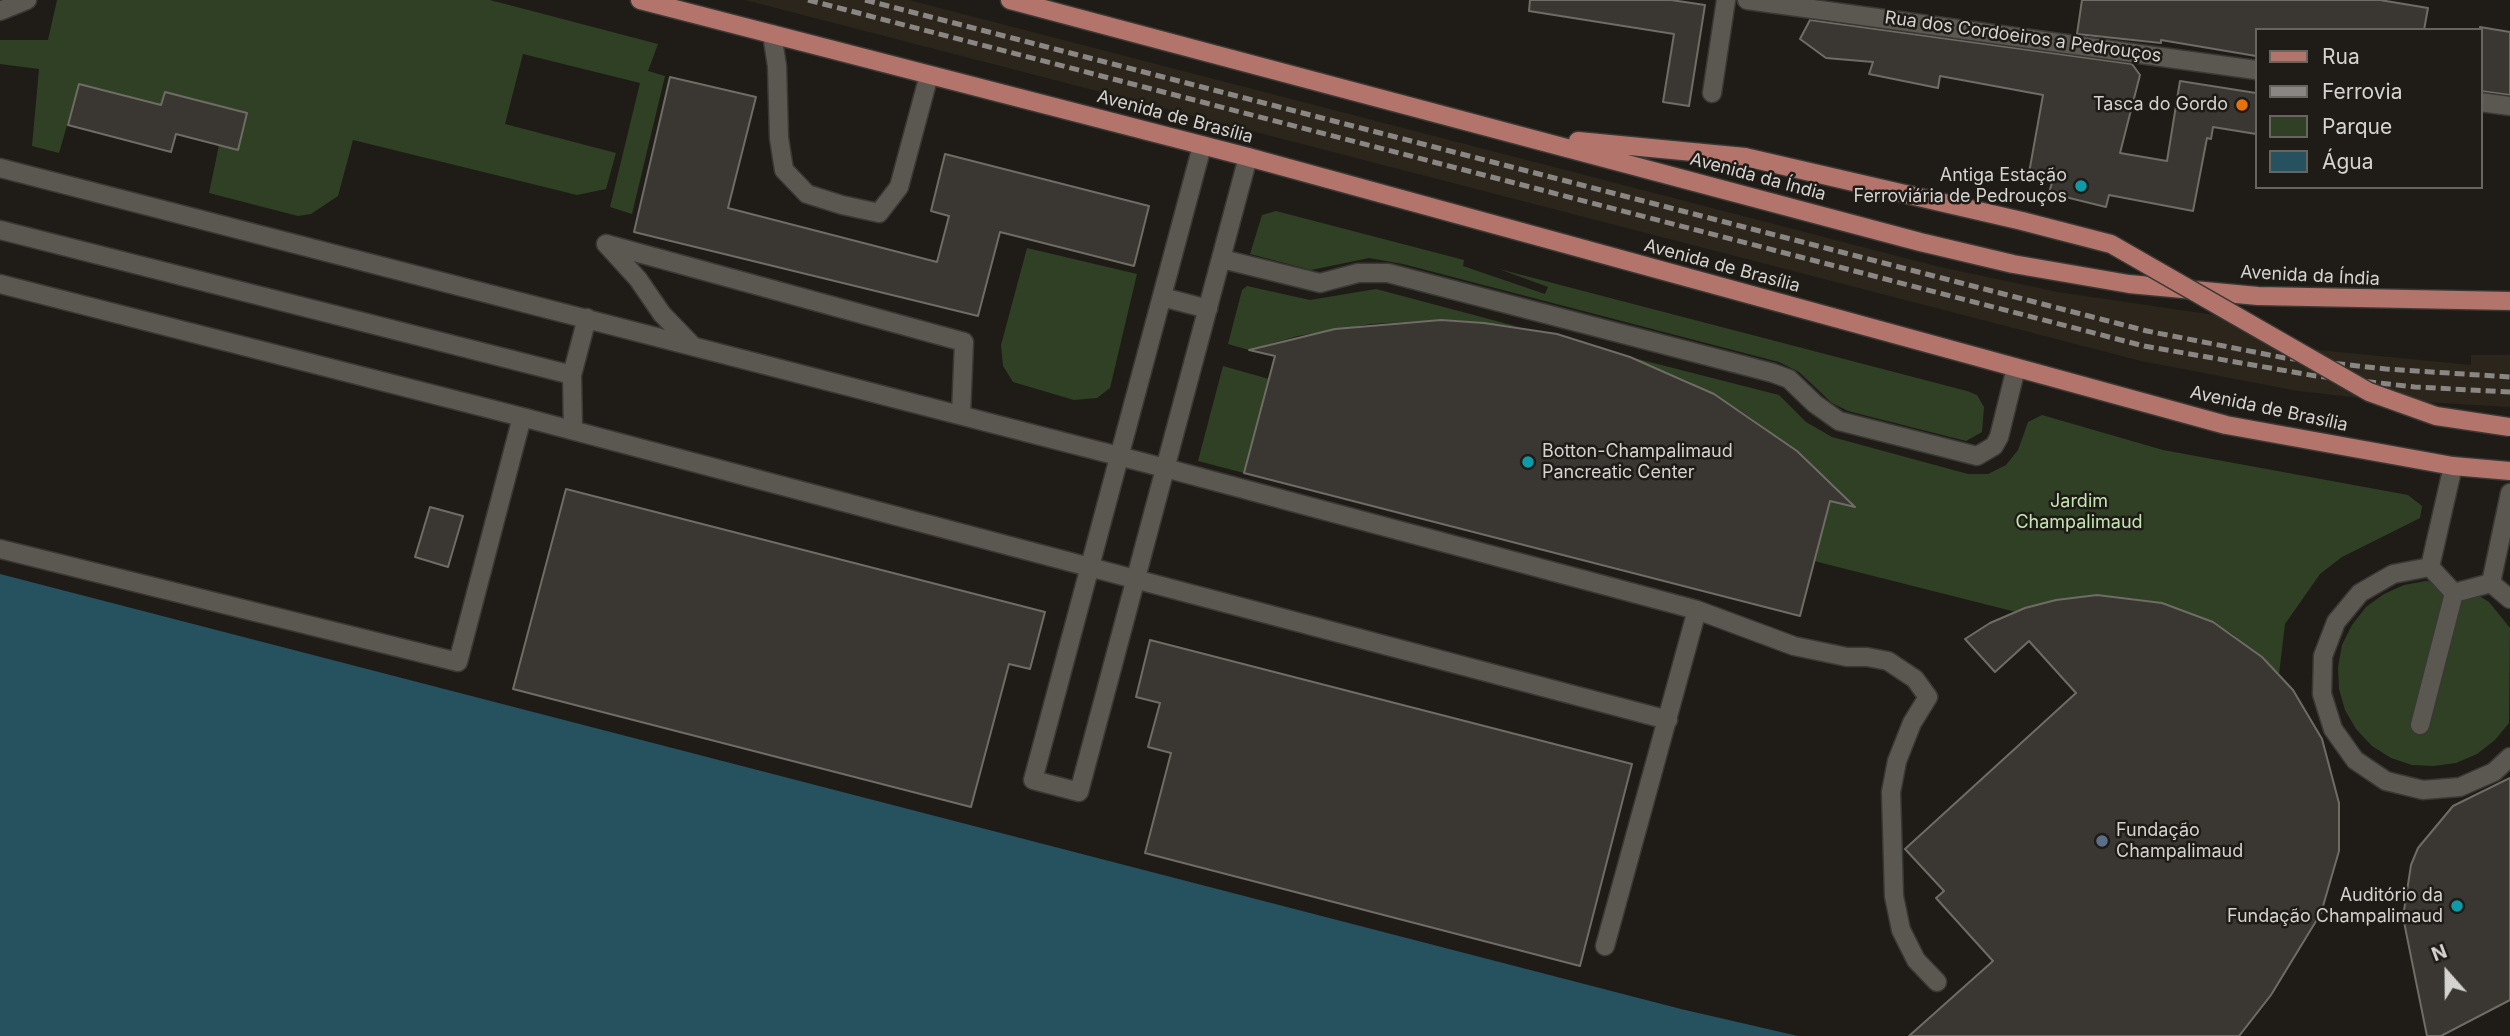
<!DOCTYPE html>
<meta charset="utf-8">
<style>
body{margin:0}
#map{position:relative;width:2510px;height:1036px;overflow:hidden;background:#1f1c17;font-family:Inter,sans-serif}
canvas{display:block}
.legend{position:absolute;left:2255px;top:28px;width:228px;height:161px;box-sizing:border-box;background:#1f1c17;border:2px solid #686561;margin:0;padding:9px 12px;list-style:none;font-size:21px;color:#d5d3d0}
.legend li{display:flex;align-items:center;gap:14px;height:35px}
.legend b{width:35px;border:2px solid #686561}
.north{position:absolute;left:2412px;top:938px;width:70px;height:70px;-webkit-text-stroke:5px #1f1c17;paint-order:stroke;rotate:339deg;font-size:19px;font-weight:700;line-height:28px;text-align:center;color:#d5d3d0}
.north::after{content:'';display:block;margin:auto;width:24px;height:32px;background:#d5d3d0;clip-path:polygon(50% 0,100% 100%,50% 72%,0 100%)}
</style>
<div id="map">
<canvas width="2510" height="1036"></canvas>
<ul class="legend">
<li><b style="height:9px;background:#b3746b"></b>Rua</li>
<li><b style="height:9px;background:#898683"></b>Ferrovia</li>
<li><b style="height:19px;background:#2f4025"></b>Parque</li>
<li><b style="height:19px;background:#26515f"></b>Água</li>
</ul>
<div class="north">N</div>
</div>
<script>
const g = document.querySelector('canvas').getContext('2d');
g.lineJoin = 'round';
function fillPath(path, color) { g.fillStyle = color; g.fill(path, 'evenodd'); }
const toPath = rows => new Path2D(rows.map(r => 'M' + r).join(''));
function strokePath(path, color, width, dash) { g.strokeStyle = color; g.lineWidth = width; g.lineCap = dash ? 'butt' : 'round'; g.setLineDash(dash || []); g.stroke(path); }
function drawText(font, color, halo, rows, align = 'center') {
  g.font = font + ' Inter,sans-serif'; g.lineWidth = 5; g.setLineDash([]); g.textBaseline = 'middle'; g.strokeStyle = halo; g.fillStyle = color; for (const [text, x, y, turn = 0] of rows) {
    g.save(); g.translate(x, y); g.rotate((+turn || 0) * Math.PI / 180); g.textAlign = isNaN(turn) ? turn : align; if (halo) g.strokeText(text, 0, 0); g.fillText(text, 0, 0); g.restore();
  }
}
fillPath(toPath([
 [745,0,909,0,1936,266,2058,292,2221,316,2319,350,2471,365,2471,355,2510,355,2510,407,2369,399,2298,391,2141,361]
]), '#2b251b');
fillPath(toPath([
 [57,0,490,0,658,44,648,71,665,76,632,214,610,207,640,83,523,54,505,124,616,153,606,189,577,195,353,140,338,196,311,214,298,216,209,193,219,145,238,150,247,113,165,92,161,105,79,84,59,153,32,146,39,69,0,64,0,40,48,40],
 [1276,211,1464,260,1463,266,1545,294,1548,287,1499,269,1967,391,1977,395,1984,407,1982,432,1966,441,1848,411,1832,403,1799,372,1779,362,1403,264,1369,258,1311,270,1250,254,1262,215],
 [1027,248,1137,274,1110,388,1097,398,1074,400,1013,382,1003,366,1001,345],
 [1247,286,1310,300,1376,289,1519,327,1441,320,1371,324,1298,336,1249,350,1228,344,1242,290],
 [1630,357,1779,395,1806,422,1832,437,1968,474,1988,474,2006,465,2018,450,2028,422,2042,415,2163,450,2408,495,2422,506,2420,518,2342,557,2320,574,2285,624,2279,674,2231,633,2196,615,2162,603,2097,595,2056,600,2016,612,1814,561,1830,501,1854,507,1797,451,1741,411,1688,381],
 [1223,366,1269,379,1244,473,1198,461],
 [2426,581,2449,583,2470,590,2489,602,2510,628,2509,723,2495,740,2477,754,2456,763,2434,766,2412,765,2391,758,2372,746,2356,729,2345,710,2339,689,2338,667,2342,645,2352,625,2366,607,2384,594,2404,585]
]), '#2f4025');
fillPath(toPath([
 [0,574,1681,1009,1798,1036,0,1036]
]), '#26515f');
const building = toPath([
 [1530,0,1671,0,1705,5,1689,106,1663,102,1674,34,1529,11,1530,0],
 [2082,0,2380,0,2428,8,2424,30,2256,30,2256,56,2161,40,2161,43,2077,34,2082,0],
 [1810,20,2132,64,2140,75,2120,153,2167,161,2180,81,2256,93,2256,134,2213,127,2211,139,2207,138,2193,211,2109,195,2106,207,2049,193,2053,179,2029,173,2043,95,1940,76,1938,88,1869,74,1873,62,1826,58,1800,39,1810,20],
 [2480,27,2510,32,2510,95,2480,91,2480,27],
 [670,77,756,97,728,208,937,262,949,216,931,211,945,154,1149,206,1134,266,1000,232,978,316,634,232,670,77],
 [79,84,161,105,165,92,247,113,238,150,176,134,171,152,68,125,79,84],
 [1441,320,1484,323,1557,334,1630,357,1714,394,1797,451,1855,507,1830,501,1800,616,1244,473,1275,356,1249,350,1335,329,1441,320],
 [566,489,1045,612,1030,669,1009,664,971,807,513,689,566,489],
 [430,507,463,516,448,567,415,557,430,507],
 [2097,595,2162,603,2213,622,2262,657,2293,690,2322,739,2339,803,2339,851,2321,913,2271,995,2239,1036,1909,1036,1993,961,1936,898,1944,891,1905,849,2076,693,2029,641,1995,672,1965,639,1990,623,2025,608,2056,600,2097,595],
 [1150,640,1632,764,1580,966,1145,853,1171,753,1148,747,1160,703,1136,697,1150,640],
 [2510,778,2510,1000,2441,1036,2427,1036,2403,917,2411,865,2418,848,2453,806,2510,778]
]);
fillPath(building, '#3a3732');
strokePath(building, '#6f6b65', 2);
const minor = toPath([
 [1747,0,2256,70],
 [0,11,27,0],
 [772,34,777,66,779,138,784,170,807,194,842,205,879,213,899,187,929,75],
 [1712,93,1726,0],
 [2480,102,2510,106],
 [1202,146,1033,780,1079,792,1248,157],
 [0,168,1165,468,1697,610,1794,646,1847,657,1867,657,1888,661,1915,679,1928,697,1912,723,1897,761,1891,792,1894,896,1901,930,1916,960,1937,982],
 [0,230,572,375],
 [606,244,964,342,961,415],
 [606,244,638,279,662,314,692,345],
 [1222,259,1320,283,1358,273,1388,273,1773,373,1789,379,1815,404,1839,421,1977,456,1994,446,1999,437,2016,368],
 [0,284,522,417,1668,720],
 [1162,297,1208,309],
 [573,430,572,375,587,318],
 [0,549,458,662,522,417],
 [2430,567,2393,574,2360,593,2336,622,2323,656,2322,694,2333,729,2355,760,2386,781,2423,790,2460,787,2494,772,2510,757],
 [2430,567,2453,466],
 [2430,567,2454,593],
 [2491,583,2510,493],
 [2491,583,2510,599],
 [2454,593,2491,583],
 [2420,725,2454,593],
 [1605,946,1697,610]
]);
const major = toPath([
 [640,0,1248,157,2226,425,2453,466,2510,471],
 [1010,0,1920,242,2013,264,2129,284,2258,296,2510,301],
 [1578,141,1745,157]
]);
strokePath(minor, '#3a3835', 21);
strokePath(major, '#3a3835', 21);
strokePath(minor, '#5b5852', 18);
strokePath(major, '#b3746b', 18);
strokePath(toPath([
 [808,0,2144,346,2316,376,2415,387,2510,392],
 [865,0,2147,331,2285,358,2386,369,2510,377]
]), '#898683', 5, [10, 5]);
const majorBridge = toPath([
 [1745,157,2022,221,2111,244,2369,392,2436,416,2510,427]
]);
strokePath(majorBridge, '#3a3835', 21, []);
strokePath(majorBridge, '#b3746b', 18);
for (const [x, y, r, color] of [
 [2242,105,7,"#e8710a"],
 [2081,186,7,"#0f9aa8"],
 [1528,462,7,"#0f9aa8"],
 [2102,841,7,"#5c6f8a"],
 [2457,906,7,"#0f9aa8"]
]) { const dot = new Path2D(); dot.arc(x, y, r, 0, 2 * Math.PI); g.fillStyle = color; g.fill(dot); strokePath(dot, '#1f1c17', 2.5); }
drawText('18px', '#d5d3d0', '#1f1c17', [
 ["Rua dos Cordoeiros a Pedrouços",2023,37,8],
 ["Avenida de Brasília",1175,117,15],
 ["Avenida da Índia",1758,177,15],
 ["Avenida de Brasília",1722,266,15],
 ["Avenida da Índia",2310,276,3],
 ["Avenida de Brasília",2269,409,12]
]);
drawText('18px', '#d5d3d0', '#1f1c17', [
 ["Tasca do Gordo",2228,105],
 ["Antiga Estação",2067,176],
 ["Ferroviária de Pedrouços",2067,197],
 ["Botton-Champalimaud",1542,452,"left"],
 ["Pancreatic Center",1542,473,"left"],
 ["Fundação",2116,831,"left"],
 ["Champalimaud",2116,852,"left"],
 ["Auditório da",2443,896],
 ["Fundação Champalimaud",2443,917]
], 'right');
drawText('18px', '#c3e7b0', '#1f1c17', [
 ["Jardim",2079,502],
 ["Champalimaud",2079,523]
]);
</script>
